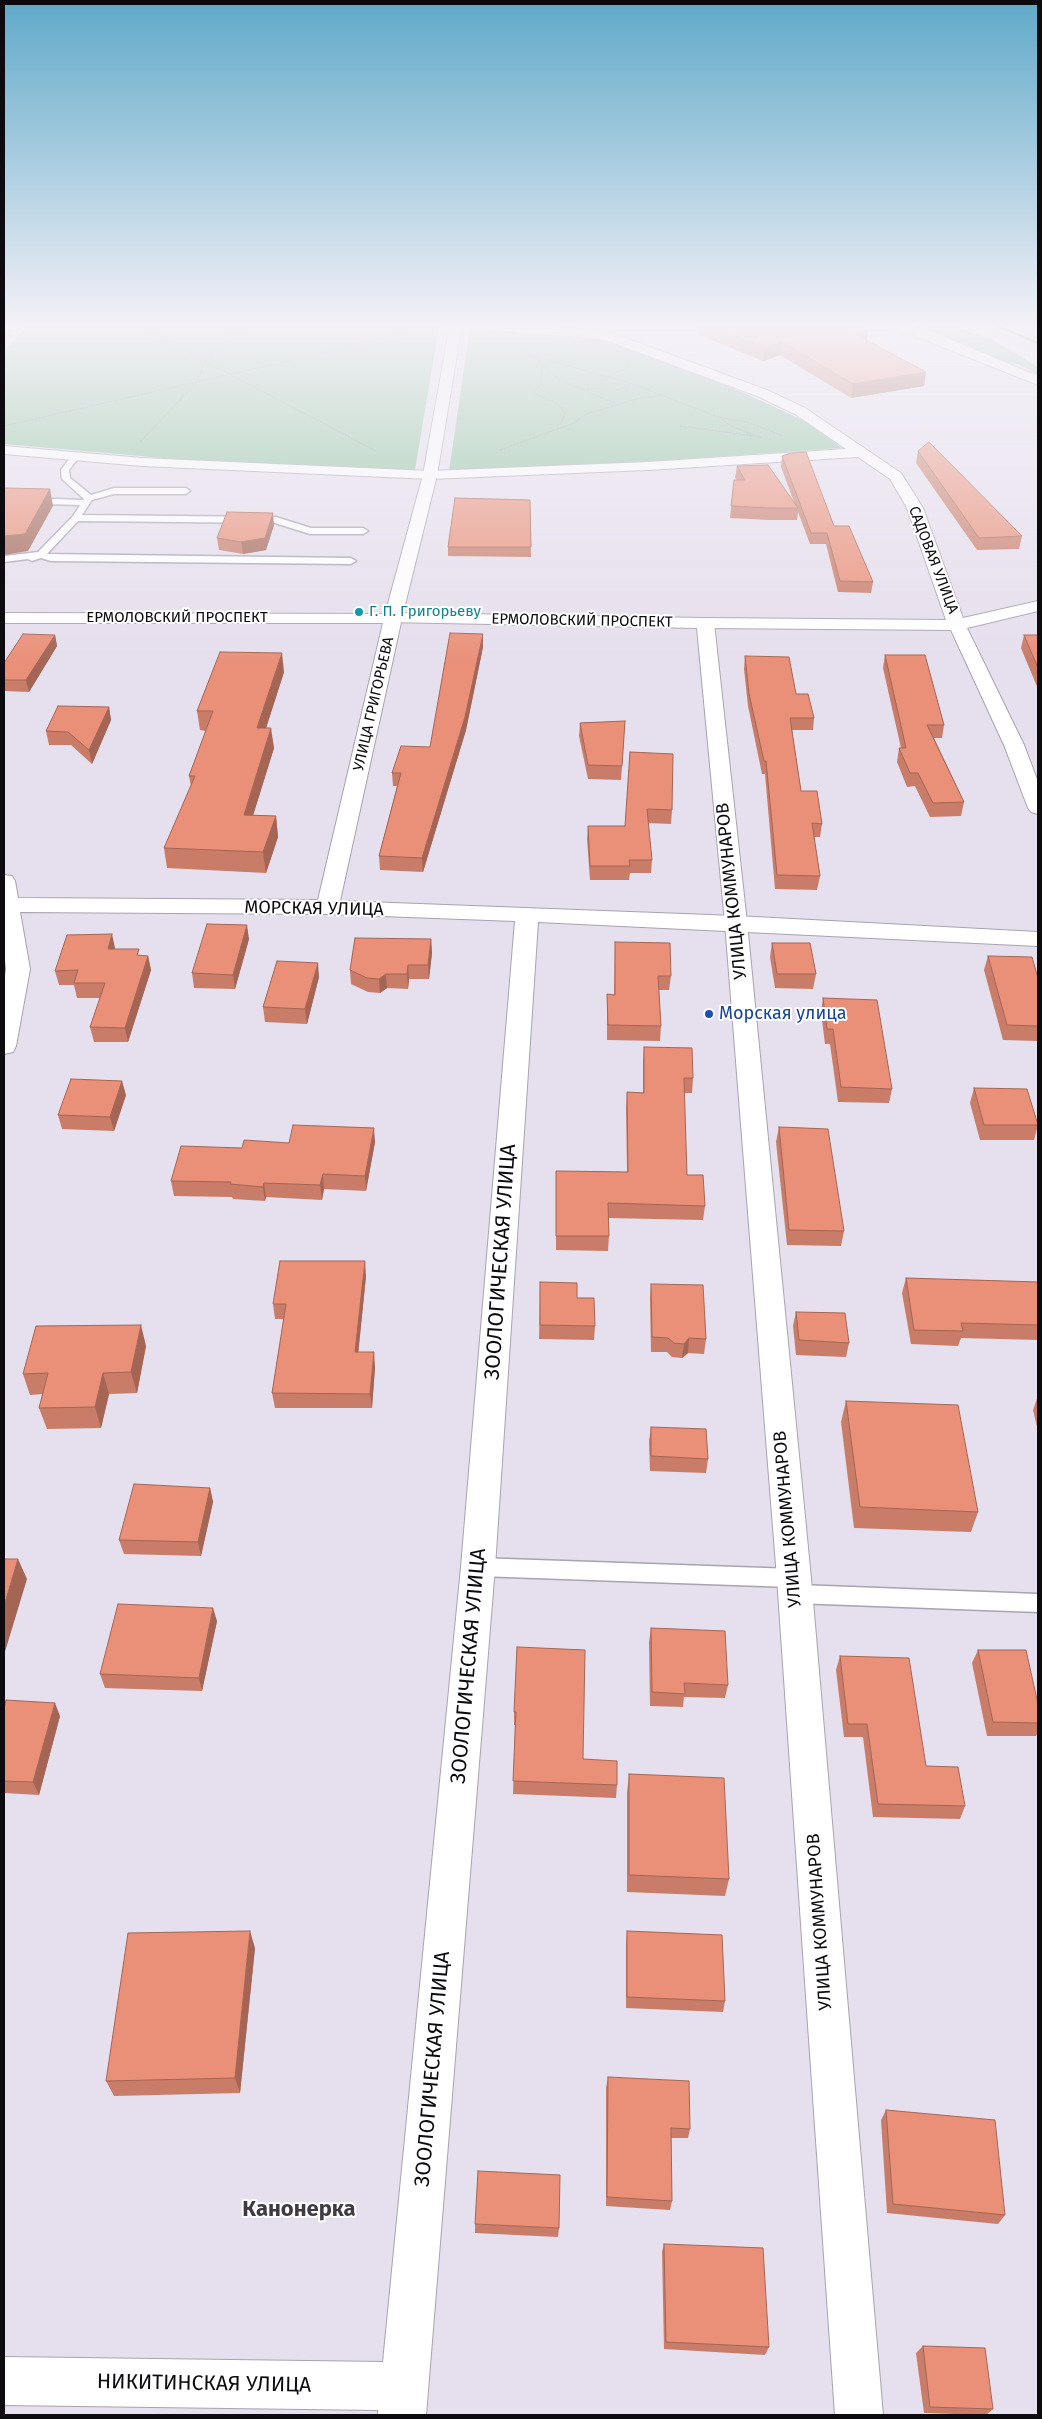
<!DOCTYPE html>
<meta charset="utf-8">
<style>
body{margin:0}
#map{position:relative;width:1042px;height:2419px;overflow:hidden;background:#e6dfed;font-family:"Fira Sans",sans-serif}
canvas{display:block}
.frame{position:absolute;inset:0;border:5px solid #0d0b0f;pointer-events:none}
</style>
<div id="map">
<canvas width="1042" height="2419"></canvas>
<div class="frame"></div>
</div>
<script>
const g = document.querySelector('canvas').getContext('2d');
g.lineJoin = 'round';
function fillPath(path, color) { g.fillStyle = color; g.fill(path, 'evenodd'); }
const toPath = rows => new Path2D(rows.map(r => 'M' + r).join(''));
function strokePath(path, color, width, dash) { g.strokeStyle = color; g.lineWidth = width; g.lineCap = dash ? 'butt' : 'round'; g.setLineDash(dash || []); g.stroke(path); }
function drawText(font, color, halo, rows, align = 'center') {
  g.font = font + ' "Fira Sans",sans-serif'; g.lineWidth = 4; g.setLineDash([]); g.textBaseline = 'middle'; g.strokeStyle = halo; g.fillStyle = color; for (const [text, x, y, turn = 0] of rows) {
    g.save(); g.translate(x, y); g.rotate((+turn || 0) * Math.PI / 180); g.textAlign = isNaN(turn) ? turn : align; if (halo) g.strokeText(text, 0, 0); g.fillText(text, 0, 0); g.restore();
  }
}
fillPath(toPath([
 [968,324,1015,324,1038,333,1038,354]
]), '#e0d5ea');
fillPath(toPath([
 [28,324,422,324,439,326,415,470,186,460,4,444,4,351],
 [920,324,945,324,992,339,1038,367,1038,375,1018,364,986,358],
 [470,328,596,338,658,358,744,393,807,422,842,448,639,462,449,471]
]), '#88c199');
const lane = toPath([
 [76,453,80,456,69,470,70,478,91,495,114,488,186,488,190,491,186,494,114,494,92,500,82,515,276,517,311,528,363,528,368,531,363,534,310,534,275,523,78,521,47,554,351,558,356,561,351,564,51,561,41,558,32,561,28,559,4,562,4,556,38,552,73,516,80,505,4,503,4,497,83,500,84,499,62,479,61,470,73,454,76,453],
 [478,1558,794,1569,801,1572,804,1578,798,1585,1038,1594,1038,1612,795,1603,788,1600,785,1594,788,1588,791,1587,478,1576,471,1573,468,1567,471,1561,478,1558]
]);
const street = toPath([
 [4,324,15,324,8,333,4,334,4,324],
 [467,324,519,324,609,332,767,390,805,408,901,473,923,508,963,618,1038,601,1038,611,967,628,1024,745,1038,782,1038,814,1031,812,1028,808,1004,745,951,630,705,628,699,627,696,623,699,619,705,618,946,620,907,508,890,479,858,457,648,470,430,479,142,466,4,454,4,446,142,458,430,471,648,462,846,449,795,414,757,396,603,339,473,328,467,324],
 [885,324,905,324,932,332,1038,376,1038,385,885,324],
 [4,613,399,614,402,618,340,901,736,916,1038,932,1038,946,538,922,495,1567,426,2415,378,2415,378,2410,4,2405,4,2357,383,2362,461,1567,515,921,328,914,20,912,30,969,16,1046,13,1052,4,1054,4,983,6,969,4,952,4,875,12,876,15,881,18,898,318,900,383,623,4,623,4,613]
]);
const secondary = toPath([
 [450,324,462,324,437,475,403,613,705,618,711,619,714,623,747,923,811,1578,883,2415,835,2415,777,1578,725,923,697,628,387,622,384,618,423,475,450,324]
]);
strokePath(lane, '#a9a2af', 3);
strokePath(street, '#a9a2af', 2);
strokePath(secondary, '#a9a2af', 2);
strokePath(toPath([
 [134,324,376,451],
 [227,337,270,324],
 [524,351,540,358,630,383,718,417,750,423,783,436],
 [536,356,540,363,558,379,619,405],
 [542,366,541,384,534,393,558,404,565,413,562,422,556,427],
 [607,377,629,367],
 [587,390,594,388,617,390,629,386,630,383],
 [721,419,731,426,762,438],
 [4,426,406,334,424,324],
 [680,426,754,436],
 [140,442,197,382,205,362,236,324],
 [500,450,574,423,586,414,637,399,661,395]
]), '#948f99', 1, [2.5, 1]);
fillPath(lane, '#fff');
fillPath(street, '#fff');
fillPath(secondary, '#fff');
strokePath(toPath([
 [993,324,1038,343]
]), '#2d2a30', 2);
fillPath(toPath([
 [700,324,853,324,868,331,867,340,926,372,924,386,851,398,780,355,763,361,699,335],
 [918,451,1022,536,1019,549,977,550,916,463],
 [782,456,834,526,873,582,871,593,838,592,826,544,810,544,798,512,797,520,769,520,730,518,734,480,737,480,735,478,737,466,794,502,781,467],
 [530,500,531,557,448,556,448,547],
 [274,525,266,550,243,554,219,550,217,538],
 [483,634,483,647,466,730,423,872,380,870,379,856,397,786,393,786,392,773,430,747],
 [55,635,57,646,29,692,4,691,4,663],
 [1024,635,1038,635,1038,689,1021,648],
 [885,655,944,725,942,738,934,738,964,802,961,816,930,817,915,786,907,787,897,762,899,748,901,748,883,668],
 [745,656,796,694,814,718,813,730,792,730,801,791,822,824,820,837,814,837,820,876,817,890,775,889,765,774,762,774,748,706,744,669],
 [284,672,266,728,274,748,253,815,276,816,278,837,266,873,167,868,164,848,191,786,189,776,206,731,200,730,197,711],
 [109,707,111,720,92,764,71,745,49,745,46,731],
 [625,721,621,780,588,779,579,736,580,723],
 [630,752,672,810,671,824,648,823,652,860,651,873,630,873,629,880,590,880,587,839,588,826,625,826],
 [249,939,235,989,194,988,192,973],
 [431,939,432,953,429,979,409,979,408,989,387,988,380,993,368,992,351,984,350,970],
 [615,942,671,976,669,990,659,990,661,1026,660,1041,607,1040,607,994,614,995],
 [772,943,816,974,813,989,775,988,770,957],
 [115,949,141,956,148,956,151,970,128,1042,94,1042,90,1027,100,998,77,998,74,985,59,985,55,971],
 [988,956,1038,978,1038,1041,1003,1040,984,970],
 [319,977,307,1024,265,1022,263,1007],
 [823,998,892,1089,889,1103,838,1102,830,1044,825,1044,821,1012],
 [644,1047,693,1078,692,1093,684,1093,687,1175,705,1206,703,1220,608,1218,609,1236,608,1251,556,1250,556,1171,627,1172,626,1107,627,1092,643,1093,643,1061],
 [974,1088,1038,1125,1034,1140,980,1140,970,1103],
 [126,1095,114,1131,62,1129,58,1115],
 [779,1127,844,1231,841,1246,787,1245,776,1142],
 [375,1142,366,1191,324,1189,322,1200,266,1197,265,1201,233,1199,232,1197,174,1196,171,1181,242,1148,289,1143],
 [366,1276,358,1352,375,1367,372,1408,275,1408,272,1393,284,1319,275,1319,273,1304],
 [906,1278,1038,1282,1038,1340,961,1338,958,1346,911,1344,902,1293],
 [540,1282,577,1298,595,1326,594,1340,539,1339],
 [651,1284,706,1339,704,1354,688,1353,682,1358,672,1357,667,1352,651,1352,650,1298],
 [796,1312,849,1343,846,1357,796,1355,793,1326],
 [146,1346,137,1393,109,1394,101,1428,47,1429,39,1408,43,1394,30,1395,23,1374],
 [1038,1396,1038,1431,1033,1410],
 [846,1401,978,1512,971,1532,854,1528,841,1422],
 [651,1427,708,1459,706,1473,650,1471,649,1441],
 [210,1488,213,1502,201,1556,124,1554,119,1540],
 [217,1621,202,1691,105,1688,100,1674],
 [651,1628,728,1685,725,1698,684,1697,683,1707,650,1706,649,1642],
 [517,1647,583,1759,617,1785,616,1798,513,1794,515,1725,514,1725,514,1712],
 [978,1650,1038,1704,1038,1733,1036,1736,987,1736,972,1663],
 [840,1656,926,1766,965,1806,960,1819,873,1817,863,1737,844,1737,836,1670],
 [4,1709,60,1716,39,1795,4,1793],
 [629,1774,729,1879,725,1896,627,1892,627,1793],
 [627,1931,725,2001,723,2012,626,2008,626,1942],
 [255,1948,240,2093,114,2096,106,2081],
 [608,2077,690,2129,688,2138,671,2138,672,2201,670,2210,606,2206,606,2088],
 [886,2110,1005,2215,998,2224,887,2213,881,2120],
 [475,2224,559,2228,558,2237,475,2233],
 [664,2244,769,2347,765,2355,664,2349,662,2252],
 [923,2346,993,2409,986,2415,924,2413,916,2353]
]), '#c97c68');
fillPath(toPath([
 [868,331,866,344,855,334],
 [782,342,780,355,763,361,764,348],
 [926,372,924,386,851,398,853,384],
 [50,489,53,506,28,551,4,555,4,536],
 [273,513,274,525,266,550,243,554,241,542],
 [483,634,483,647,466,730,423,872,422,858],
 [55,635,57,646,29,692,26,680],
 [282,653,284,672,260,747,257,728],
 [109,707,111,720,92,764,89,750],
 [271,728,274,748,247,835,244,815],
 [276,816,278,837,266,873,263,852],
 [247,925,249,939,235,989,233,975],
 [112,934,115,948,111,963,108,949],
 [431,939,432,953,429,979,428,965],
 [148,956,151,970,128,1042,125,1028],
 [318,963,319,977,307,1024,305,1009],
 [408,965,409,979,408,989,407,974],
 [386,974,387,988,380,993,379,979],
 [122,1081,126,1095,114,1131,110,1117],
 [374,1128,375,1142,366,1191,365,1176],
 [323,1174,324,1189,322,1200,320,1185],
 [264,1183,266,1197,265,1201,263,1187],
 [365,1261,366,1276,357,1366,355,1352],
 [141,1325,146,1346,137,1393,131,1372],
 [689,1338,688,1353,682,1358,684,1344],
 [374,1352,375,1367,372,1408,370,1394],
 [103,1373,109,1394,101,1428,95,1407],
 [210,1488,213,1502,201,1556,198,1542],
 [18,1559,27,1579,4,1655,4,1606],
 [213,1608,217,1621,202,1691,199,1678],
 [55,1703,60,1716,39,1795,33,1782],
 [250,1931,255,1948,240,2093,235,2078]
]), '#a46555');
const building = toPath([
 [705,324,853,324,868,331,855,334,926,372,853,384,782,342,764,348,705,324],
 [929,442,1022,536,979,538,918,451,929,442],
 [806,452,834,526,849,526,873,582,840,581,827,533,811,533,782,456,791,453,806,452],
 [768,465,798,508,770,508,731,506,734,480,745,480,737,466,768,465],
 [4,488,50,489,25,534,4,536,4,488],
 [455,498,530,500,531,547,448,547,455,498],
 [227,512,273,513,265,538,241,542,217,538,227,512],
 [450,633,483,634,465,717,422,858,379,856,401,773,392,773,401,746,430,747,450,633],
 [23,634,55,635,26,680,4,680,4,663,23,634],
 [1024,635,1038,635,1038,668,1024,635],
 [220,652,282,653,257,728,271,728,244,815,276,816,263,852,164,848,195,776,189,776,213,711,197,711,220,652],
 [885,655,925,655,944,725,927,725,964,802,933,803,918,773,910,773,899,748,906,748,885,655],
 [745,656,789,657,796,694,808,694,814,718,790,718,801,791,817,791,822,824,812,823,820,876,777,875,766,761,764,761,749,694,745,656],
 [58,706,109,707,89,750,68,732,46,731,58,706],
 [625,721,622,766,588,765,580,723,625,721],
 [630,752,673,754,672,810,647,809,652,860,629,860,630,866,590,866,588,826,625,826,630,752],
 [207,924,247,925,233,975,192,973,207,924],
 [112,934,108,949,139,949,137,955,148,956,125,1028,90,1027,105,983,74,983,78,970,55,971,67,935,112,934],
 [355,938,431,939,428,965,408,965,407,974,386,974,379,979,367,978,350,970,355,938],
 [615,942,670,943,671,976,658,976,661,1026,608,1025,607,994,615,995,615,942],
 [772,943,810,943,816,974,777,974,772,943],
 [988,956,1032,957,1038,978,1038,1026,1007,1025,988,956],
 [277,961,318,963,305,1009,263,1007,277,961],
 [823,998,877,1000,892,1089,841,1087,833,1029,827,1029,823,998],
 [644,1047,692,1048,693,1078,684,1078,687,1175,703,1175,705,1206,608,1203,609,1236,556,1236,556,1171,628,1172,627,1092,644,1093,644,1047],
 [71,1079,122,1081,110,1117,58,1115,71,1079],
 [974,1088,1027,1089,1038,1125,984,1125,974,1088],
 [293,1125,374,1128,365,1176,323,1174,320,1185,264,1183,263,1187,230,1184,231,1182,171,1181,181,1146,242,1148,244,1140,289,1143,293,1125],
 [779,1127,828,1129,844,1231,789,1230,779,1127],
 [280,1261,365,1261,355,1352,374,1352,370,1394,272,1393,286,1304,273,1304,280,1261],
 [906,1278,1038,1282,1038,1325,961,1323,963,1331,914,1330,906,1278],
 [540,1282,577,1283,577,1298,594,1298,595,1326,540,1325,540,1282],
 [651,1284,703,1285,706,1339,689,1338,684,1344,674,1343,668,1338,652,1337,651,1284],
 [796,1312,845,1313,849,1343,799,1340,796,1312],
 [141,1325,131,1372,103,1373,95,1407,39,1408,48,1373,23,1374,36,1326,141,1325],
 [846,1401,958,1405,978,1512,860,1507,846,1401],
 [651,1427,706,1429,708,1459,651,1456,651,1427],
 [134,1484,210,1488,198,1542,119,1540,134,1484],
 [4,1559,18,1559,4,1606,4,1559],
 [118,1604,213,1608,199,1678,100,1674,118,1604],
 [651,1628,725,1631,728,1685,684,1683,685,1694,652,1692,651,1628],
 [517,1647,585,1650,583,1759,617,1761,617,1785,513,1781,516,1712,514,1712,517,1647],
 [978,1650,1026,1650,1038,1704,1038,1723,993,1722,978,1650],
 [840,1656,909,1658,926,1766,958,1767,965,1806,878,1804,867,1724,848,1724,840,1656],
 [6,1700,55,1703,33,1782,4,1781,4,1709,6,1700],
 [629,1774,724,1778,729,1879,629,1875,629,1774],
 [250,1931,235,2078,106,2081,128,1933,250,1931],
 [627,1931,722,1935,725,2001,627,1997,627,1931],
 [608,2077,689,2081,690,2129,671,2128,672,2201,607,2197,608,2077],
 [886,2110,995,2120,1005,2215,893,2204,886,2110],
 [478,2171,560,2175,559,2228,475,2224,478,2171],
 [664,2244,763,2248,769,2347,666,2342,664,2244],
 [923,2346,985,2348,993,2409,930,2407,923,2346]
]);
fillPath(building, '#ea9079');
strokePath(building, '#a46555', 1);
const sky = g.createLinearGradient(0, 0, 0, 663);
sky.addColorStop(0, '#5fa9c9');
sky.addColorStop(0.49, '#f4f1f7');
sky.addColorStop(1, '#f4f1f700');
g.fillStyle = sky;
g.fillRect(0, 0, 1042, 663);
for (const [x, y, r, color] of [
 [359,612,5,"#0f9aa8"],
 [709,1014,5,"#1a4fb4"]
]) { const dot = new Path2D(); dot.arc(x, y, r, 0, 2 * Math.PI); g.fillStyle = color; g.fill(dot); strokePath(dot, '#fff', 2); }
drawText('15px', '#0d0b0f', '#fff', [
 ["САДОВАЯ УЛИЦА",933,560,69],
 ["ЕРМОЛОВСКИЙ ПРОСПЕКТ",177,618],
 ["ЕРМОЛОВСКИЙ ПРОСПЕКТ",582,621,1],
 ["УЛИЦА ГРИГОРЬЕВА",374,704,-77]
]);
drawText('15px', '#0d838f', '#fff', [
 ["Г. П. Григорьеву",369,612]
], 'left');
drawText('18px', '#0d0b0f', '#fff', [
 ["УЛИЦА КОММУНАРОВ",732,891,-96],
 ["МОРСКАЯ УЛИЦА",314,909,1],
 ["УЛИЦА КОММУНАРОВ",788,1519,-95],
 ["УЛИЦА КОММУНАРОВ",820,1922,-94]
]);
drawText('18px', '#164399', '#fff', [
 ["Морская улица",719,1014]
], 'left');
drawText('21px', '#0d0b0f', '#fff', [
 ["ЗООЛОГИЧЕСКАЯ УЛИЦА",501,1262,-86],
 ["ЗООЛОГИЧЕСКАЯ УЛИЦА",469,1666,-85],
 ["ЗООЛОГИЧЕСКАЯ УЛИЦА",433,2069,-85],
 ["НИКИТИНСКАЯ УЛИЦА",204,2384,1]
]);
drawText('bold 22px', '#403a45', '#fff', [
 ["Канонерка",299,2210]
]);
</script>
